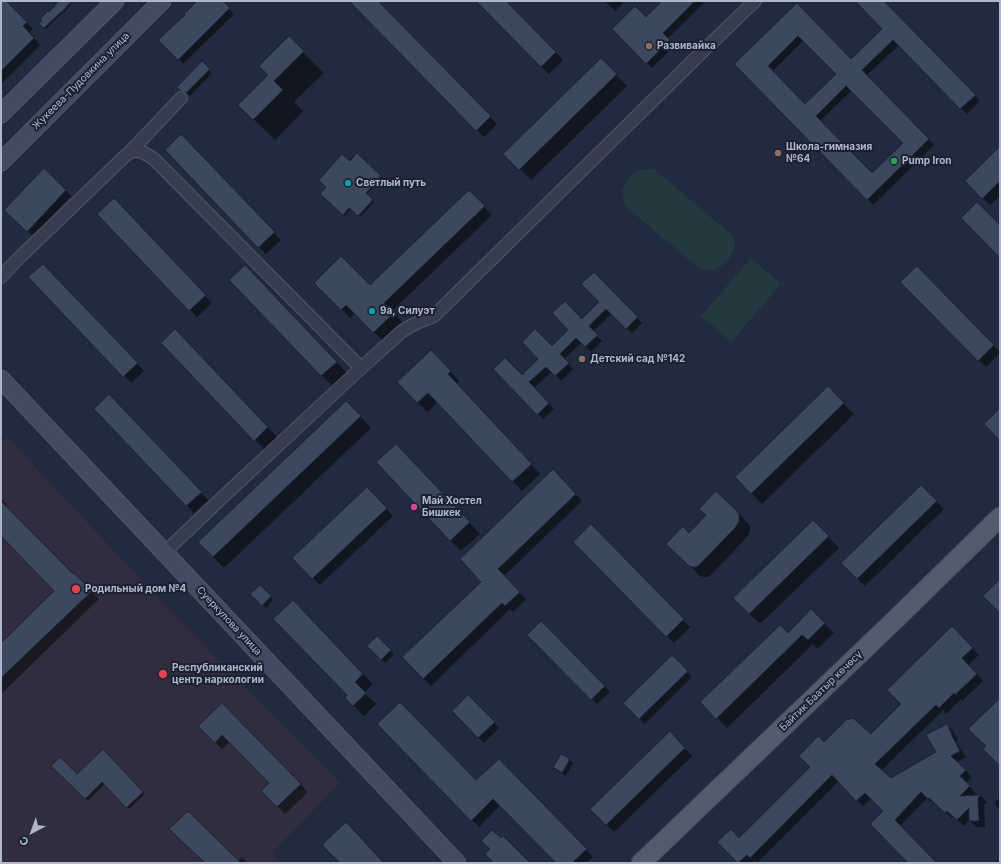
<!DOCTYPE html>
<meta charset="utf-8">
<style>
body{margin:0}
#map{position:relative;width:1001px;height:864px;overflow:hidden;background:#212a3e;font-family:Inter,sans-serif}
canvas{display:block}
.frame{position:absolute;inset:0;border:2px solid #b0b7c9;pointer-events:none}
.north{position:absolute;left:12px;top:812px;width:40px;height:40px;-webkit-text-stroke:3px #1a2232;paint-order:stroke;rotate:221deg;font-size:11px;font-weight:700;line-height:16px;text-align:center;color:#b0b7c9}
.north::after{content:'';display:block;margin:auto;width:14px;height:18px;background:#b0b7c9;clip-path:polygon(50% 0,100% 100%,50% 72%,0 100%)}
</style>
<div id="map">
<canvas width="1001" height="864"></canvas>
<div class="frame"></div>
<div class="north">С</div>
</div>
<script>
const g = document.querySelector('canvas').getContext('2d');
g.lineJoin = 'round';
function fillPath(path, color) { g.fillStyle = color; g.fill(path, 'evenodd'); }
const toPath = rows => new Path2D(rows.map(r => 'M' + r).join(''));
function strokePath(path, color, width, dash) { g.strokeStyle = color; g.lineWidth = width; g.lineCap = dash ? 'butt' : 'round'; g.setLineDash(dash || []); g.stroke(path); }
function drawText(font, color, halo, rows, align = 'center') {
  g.font = font + ' Inter,sans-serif'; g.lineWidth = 4; g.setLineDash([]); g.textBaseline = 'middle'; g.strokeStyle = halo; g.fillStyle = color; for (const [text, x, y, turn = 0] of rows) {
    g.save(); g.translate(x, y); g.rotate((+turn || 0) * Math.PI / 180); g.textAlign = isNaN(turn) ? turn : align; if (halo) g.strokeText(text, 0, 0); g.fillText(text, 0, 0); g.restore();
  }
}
fillPath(toPath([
 [7,437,164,604,340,783,272,853,281,863,1,863,1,443]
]), '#312d3e');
fillPath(toPath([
 [654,169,733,236,735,248,728,261,715,270,700,269,625,206,622,190,628,179,639,170],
 [751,258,781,284,731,342,701,316]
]), '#23393f');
fillPath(toPath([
 [1,1,5,1,33,29,29,33,40,45,1,84],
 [60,1,68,1,71,4,64,13,63,12,46,29,40,24],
 [198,1,221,1,234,14,183,64,160,40,186,15],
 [350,1,377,1,497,124,484,137],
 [478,1,504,1,563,60,549,74],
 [605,1,625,1,615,11],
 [664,1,706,1,667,39,674,46,652,68,614,29,646,18],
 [856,1,883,1,980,101,967,114,899,45,866,76,934,145,873,205,736,64,797,5,851,60,884,29],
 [804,40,837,74,806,106,772,72],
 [852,90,904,143,872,174,820,121],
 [289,38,324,73,294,102,303,111,275,140,239,105,269,75],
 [601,60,627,86,531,180,505,154],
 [202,63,212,73,190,96,186,94,179,87],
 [189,143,281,240,266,254,259,247],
 [1000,147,1000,196,990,205,966,181],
 [357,155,382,178,366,195,374,202,360,217,351,209,345,216,321,194],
 [44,170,71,196,33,236,5,210],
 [469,191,492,215,392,311,402,322,382,340,355,313,350,318,316,283,370,286],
 [121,207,212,303,197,317,190,310],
 [917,267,1000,352,1000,353,986,367,902,282],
 [50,272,144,371,131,383,30,277],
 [594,273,642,323,632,333,612,313,593,332,602,341,591,352,582,342,564,359,573,369,561,381,552,371,534,388,554,409,543,419,494,369,522,376,601,302],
 [255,277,347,373,333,387,231,280],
 [186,342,279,439,266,451,255,440],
 [440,360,459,381,456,384,540,474,522,491,438,402,427,412,398,382],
 [828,388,854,414,762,504,736,477],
 [116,403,208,500,194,513,95,409],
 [357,413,371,428,224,568,199,542],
 [407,456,480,534,461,551,450,540],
 [553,471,582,501,504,576,526,599,513,612,510,609,431,686,403,658,483,582],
 [921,486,944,509,865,586,842,563],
 [367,488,393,516,320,585,294,558],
 [717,492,748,523,750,526,750,530,748,536,710,576,708,577,704,577,700,576,678,555,689,534,707,516],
 [1,498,7,505,5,507,73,576,74,574,99,599,1,694,1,644,56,591,1,535],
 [813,521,839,548,760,624,734,598],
 [591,526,690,627,674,643,574,542],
 [260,586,273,600,266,608,252,594],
 [811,611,834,633,818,649,813,644,727,728,702,702,788,634],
 [303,612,373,684,364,693,376,704,364,716,346,698,348,695],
 [541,622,610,692,597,704,528,635],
 [952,628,979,655,968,665,983,681,962,701,961,699,946,714,943,710,881,771,891,780,937,753,946,725,953,731,958,740,956,741,966,757,957,762,972,777,966,783,976,793,972,797,981,796,987,802,984,805,985,827,976,827,969,820,964,826,954,816,952,818,936,803,935,804,927,798,900,826,936,863,909,863,884,811,872,798,863,806,839,781,757,863,754,860,752,863,740,863,719,842,739,839,811,767,824,744,871,736,903,704],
 [377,637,394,654,385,663,368,646],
 [672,657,692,677,645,724,625,703],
 [468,696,499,728,484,743,453,711],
 [222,705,308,792,285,814,263,791,271,783,230,742,222,749,200,726],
 [378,724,476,782,499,760,593,857,586,863,557,863,501,805,479,827],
 [670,733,692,756,614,832,592,809],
 [103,751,145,794,129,809,105,784,88,801,53,766,77,775],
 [561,755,570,760,573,763,566,776,557,771,554,767],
 [1000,798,1000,810,994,803],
 [242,857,248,863,206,863,238,861],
 [998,860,1000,861,1000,863,995,863]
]), '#0007');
const building = toPath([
 [1,1,6,1,27,22,23,26,34,38,1,71,1,1],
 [59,1,72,1,62,12,61,12,44,28,39,24,42,20,40,19,48,11,49,12,59,1],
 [197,1,223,1,230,8,178,60,158,40,185,15,184,14,197,1],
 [349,1,378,1,491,116,476,131,349,1],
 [476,1,506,1,556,52,541,67,476,1],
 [662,1,695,1,663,33,670,40,646,64,612,29,635,6,646,17,662,1],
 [855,1,884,1,976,95,960,109,893,40,862,70,929,139,867,200,734,64,797,3,851,59,882,29,855,1],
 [798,36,836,74,805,104,768,66,798,36],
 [846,86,903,143,872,173,816,116,846,86],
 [289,36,304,51,274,81,283,90,253,120,238,105,268,75,259,66,289,36],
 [601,58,617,74,519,170,503,154,601,58],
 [202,61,210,69,186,93,181,91,177,87,202,61],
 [181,134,275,232,258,248,165,150,181,134],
 [1000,146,1000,181,982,199,965,181,1000,146],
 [357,153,381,176,366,193,373,200,358,216,349,208,343,215,320,194,326,187,319,180,342,154,350,161,357,153],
 [44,168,66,190,27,232,4,210,44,168],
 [469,190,485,206,384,303,394,313,373,333,346,305,341,310,314,283,341,256,370,285,469,190],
 [114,198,206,295,189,311,97,214,114,198],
 [977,202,1000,225,1000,258,961,218,977,202],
 [43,264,138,363,123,377,28,277,43,264],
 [245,265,337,362,321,376,229,280,245,265],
 [917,266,994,345,978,361,900,282,917,266],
 [594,272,638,317,626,329,606,309,589,326,598,335,585,347,576,338,560,354,569,363,555,376,546,367,529,382,549,403,537,415,493,369,505,358,522,375,538,359,522,342,535,329,552,346,568,330,552,313,565,301,582,319,599,302,581,284,594,272],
 [175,329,268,427,254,441,161,343,175,329],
 [431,350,451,371,448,374,532,464,512,482,428,393,417,403,397,382,431,350],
 [828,386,844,403,751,494,735,477,828,386],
 [109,394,202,492,186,506,94,409,109,394],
 [346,401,361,416,213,557,198,542,346,401],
 [1000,408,1000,441,984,424,1000,408],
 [396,444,470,522,450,541,376,462,396,444],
 [553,469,576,494,498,569,520,592,505,606,502,603,423,679,402,657,481,582,460,559,553,469],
 [921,485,937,501,857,579,841,563,921,485],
 [367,487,387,508,312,579,292,558,367,487],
 [716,491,737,511,739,514,739,521,735,528,699,565,696,567,692,567,688,565,666,544,683,526,689,533,706,515,699,509,716,491],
 [1,501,73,574,74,573,92,591,1,678,1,643,54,591,1,536,1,501],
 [813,520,829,536,749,614,733,598,813,520],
 [591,524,684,619,666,637,573,542,591,524],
 [1000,579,1000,613,983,596,1000,579],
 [260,585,271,596,262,606,250,594,260,585],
 [293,600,363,674,355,682,366,693,353,706,345,698,347,695,273,619,293,600],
 [811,609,825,623,808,640,802,635,716,719,700,702,780,625,788,633,811,609],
 [541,621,605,686,591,700,527,635,541,621],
 [952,626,973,648,962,658,977,674,955,695,954,693,939,708,936,705,875,764,891,778,936,752,926,735,947,724,952,734,951,734,960,751,951,756,966,770,960,776,970,786,960,796,981,795,978,798,979,821,969,821,969,808,957,820,947,811,945,813,929,798,928,799,921,792,895,820,937,863,908,863,870,824,883,811,865,793,856,801,832,775,750,858,747,855,738,863,717,842,731,829,739,838,810,767,799,756,818,736,824,742,846,720,853,718,871,734,901,704,887,690,952,626],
 [377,636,391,650,381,660,367,646,377,636],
 [672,655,688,671,639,719,623,703,672,655],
 [468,695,495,722,478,738,452,711,468,695],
 [1000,698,1000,766,983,749,986,746,968,729,1000,698],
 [400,702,476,780,499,759,587,849,572,863,556,863,493,799,471,821,377,724,400,702],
 [222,703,301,784,277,807,261,791,269,783,222,735,215,743,198,726,222,703],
 [670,731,685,748,606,825,590,809,670,731],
 [103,749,143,792,126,808,102,782,85,799,51,766,60,757,77,774,103,749],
 [561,754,570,759,562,773,553,767,561,754],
 [188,811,241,863,205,863,169,829,188,811],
 [346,822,384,863,340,863,322,845,346,822],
 [492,830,501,838,503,836,530,863,494,863,485,854,490,849,481,841,492,830]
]);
fillPath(building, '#3c485d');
strokePath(building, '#1c2435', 1);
const street = toPath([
 [131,151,181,98],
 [1,277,20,257,124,157,131,151,141,151,154,159,361,368],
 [164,553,226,494,361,368,401,332,409,327,419,322,434,316,440,310,701,53,755,1]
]);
const secondary = toPath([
 [1,114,115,1],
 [1,162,162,1],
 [1,379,457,863]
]);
const primary = toPath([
 [641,863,899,616,1000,517]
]);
strokePath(street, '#505769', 14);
strokePath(secondary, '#505769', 19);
strokePath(primary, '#3e4657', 21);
strokePath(street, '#353d4e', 12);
strokePath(secondary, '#424b61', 17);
strokePath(primary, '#535b6e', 19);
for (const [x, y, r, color] of [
 [649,46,4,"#8d6e63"],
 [778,153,4,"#8d6e63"],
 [894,161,4,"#2e9e5b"],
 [348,183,4,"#0f9aa8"],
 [372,311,4,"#0f9aa8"],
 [582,359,4,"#8d6e63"],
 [414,507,4,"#d1479c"],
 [76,589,5,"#e0444e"],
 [163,674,5,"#e0444e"]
]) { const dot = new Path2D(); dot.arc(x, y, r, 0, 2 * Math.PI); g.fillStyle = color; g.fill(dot); strokePath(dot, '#1a2232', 1.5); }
drawText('bold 10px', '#b0b7c9', '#1a2232', [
 ["Развивайка",657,46],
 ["Школа-гимназия",786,147],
 ["№64",786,159],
 ["Pump Iron",902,161],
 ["Светлый путь",356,183],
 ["9а, Силуэт",380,311],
 ["Детский сад №142",590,359],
 ["Май Хостел",422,501],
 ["Бишкек",422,513],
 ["Родильный дом №4",85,589],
 ["Республиканский",172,668],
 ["центр наркологии",172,680]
], 'left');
drawText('10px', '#b0b7c9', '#1a2232', [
 ["Жукеева-Пудовкина улица",81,81,-45],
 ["Суеркулова улица",229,621,47],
 ["Байтик Баатыр көчөсү",821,691,-44]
]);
</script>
